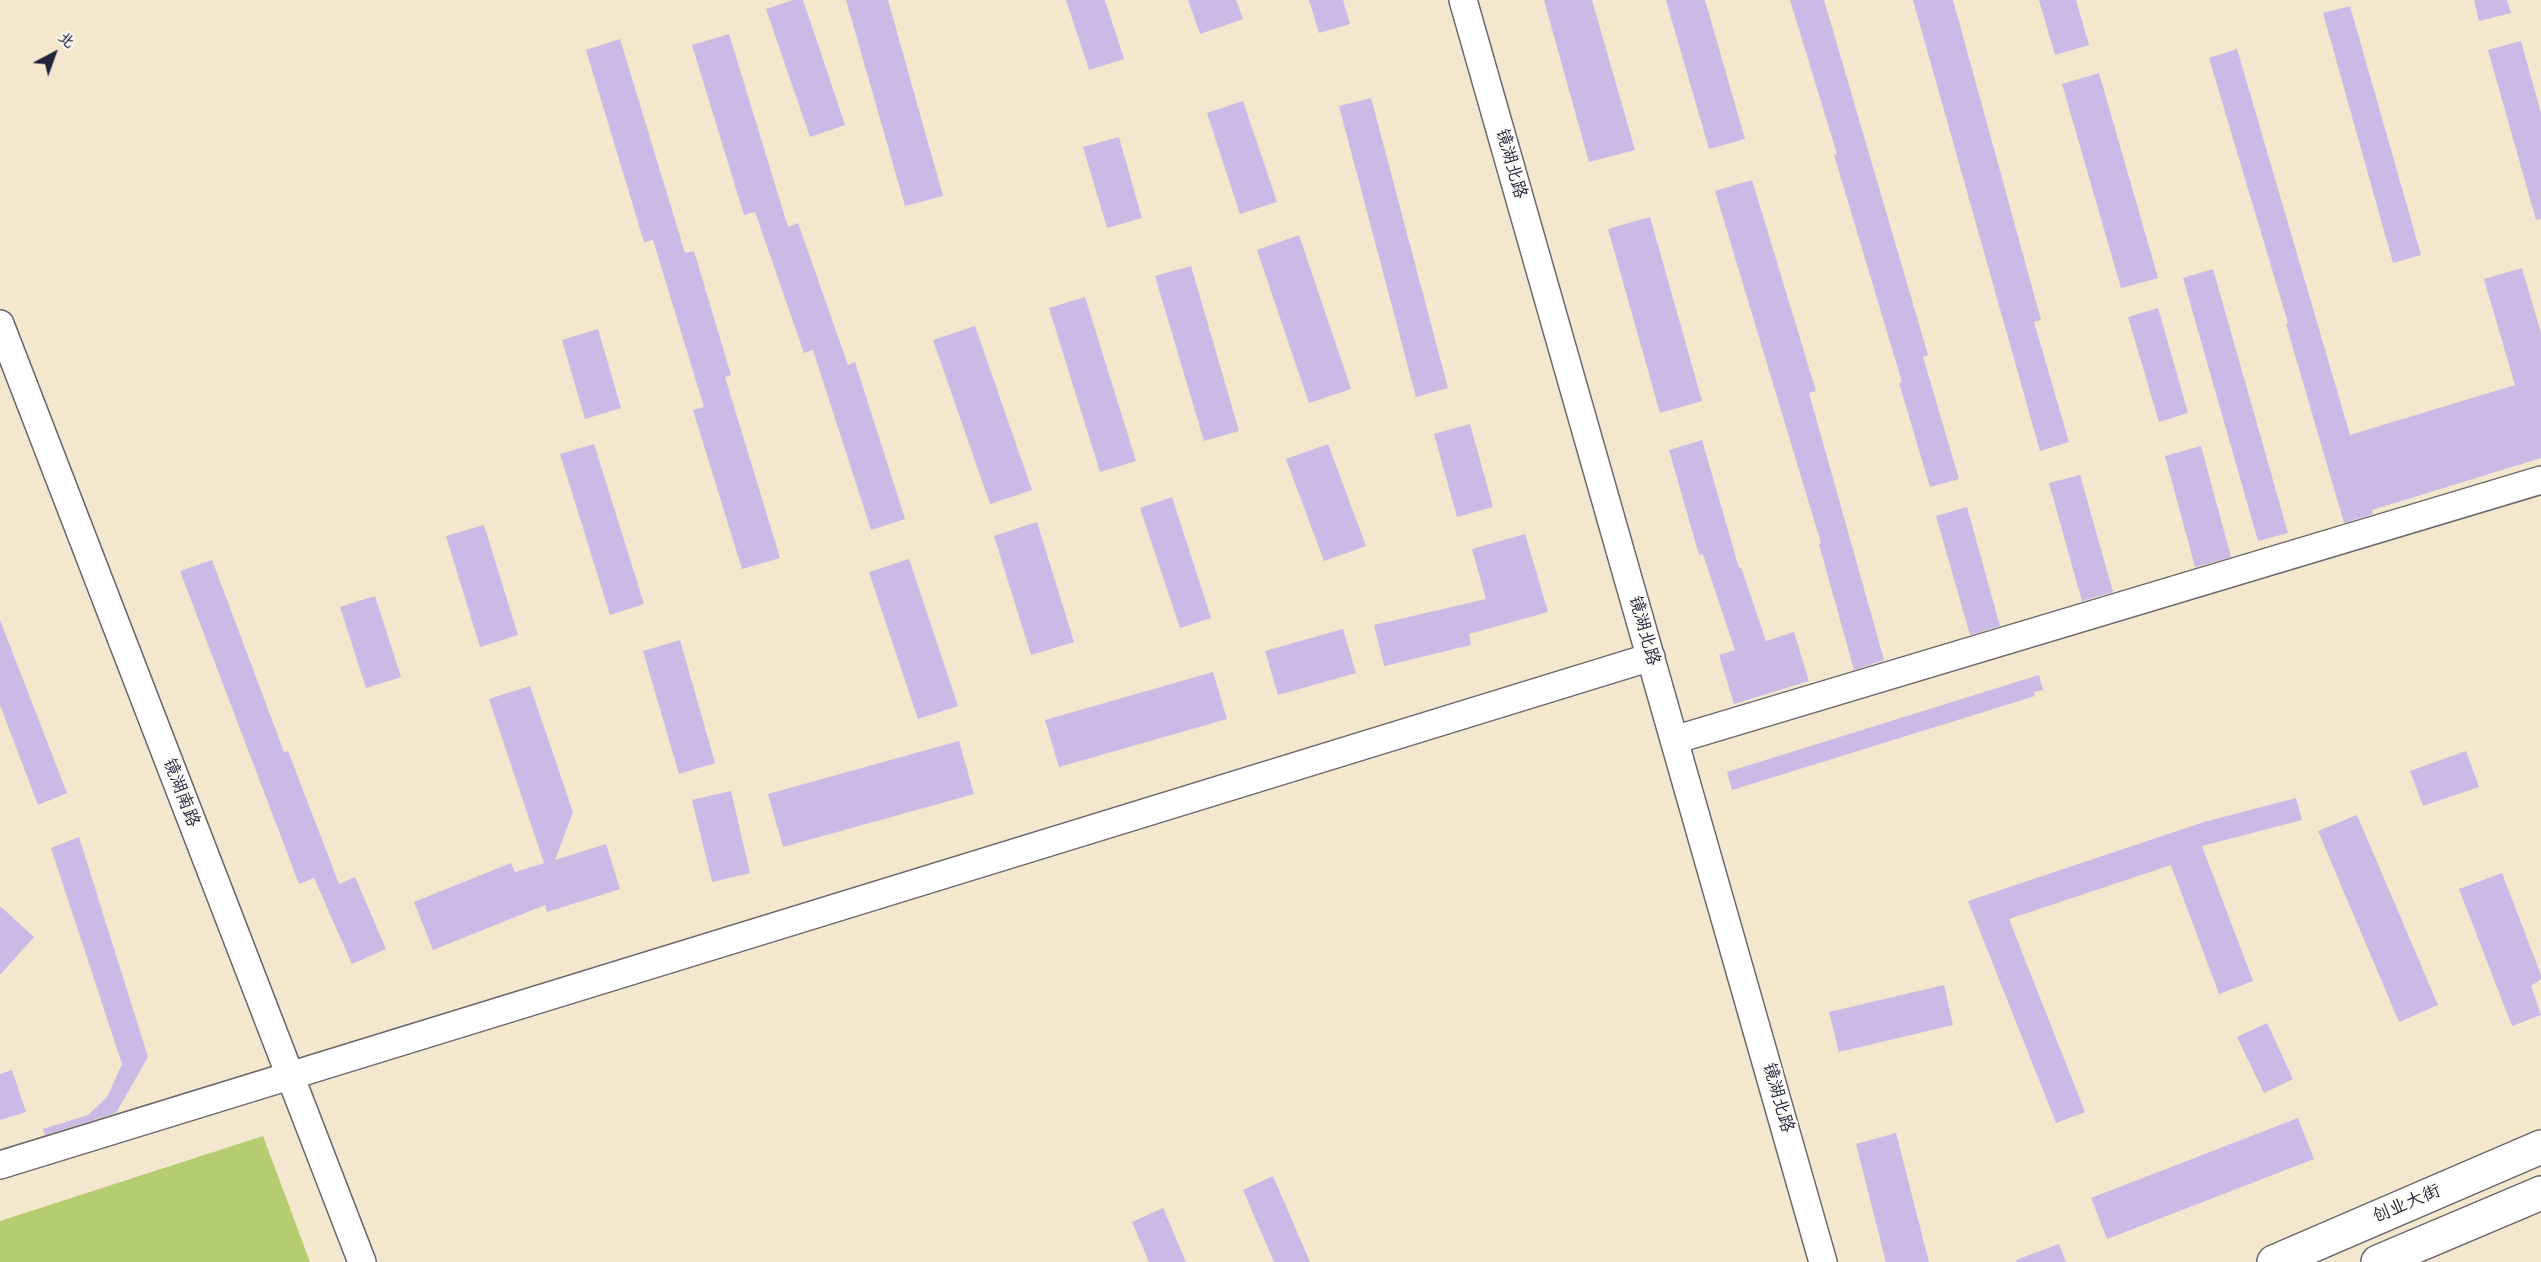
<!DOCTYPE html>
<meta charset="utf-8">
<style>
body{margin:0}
#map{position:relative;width:2541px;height:1262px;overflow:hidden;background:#f3e7ce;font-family:Mynerve,"LXGW WenKai TC",sans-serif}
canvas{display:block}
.north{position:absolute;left:24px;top:24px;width:60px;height:60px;-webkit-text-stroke:4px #fdfcf7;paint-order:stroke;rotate:41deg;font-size:16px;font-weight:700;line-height:24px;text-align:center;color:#22223b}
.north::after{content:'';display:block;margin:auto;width:21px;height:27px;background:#22223b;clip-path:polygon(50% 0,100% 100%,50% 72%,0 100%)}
</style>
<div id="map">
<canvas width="2541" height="1262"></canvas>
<div class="north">北</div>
</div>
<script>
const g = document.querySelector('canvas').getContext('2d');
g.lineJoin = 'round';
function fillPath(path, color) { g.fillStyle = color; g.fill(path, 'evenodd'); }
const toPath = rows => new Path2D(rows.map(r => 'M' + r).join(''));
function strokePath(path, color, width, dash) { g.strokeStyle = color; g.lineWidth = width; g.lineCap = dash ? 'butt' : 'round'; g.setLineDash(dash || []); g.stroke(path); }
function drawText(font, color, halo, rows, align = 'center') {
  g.font = font + ' Mynerve,"LXGW WenKai TC",sans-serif'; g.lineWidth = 5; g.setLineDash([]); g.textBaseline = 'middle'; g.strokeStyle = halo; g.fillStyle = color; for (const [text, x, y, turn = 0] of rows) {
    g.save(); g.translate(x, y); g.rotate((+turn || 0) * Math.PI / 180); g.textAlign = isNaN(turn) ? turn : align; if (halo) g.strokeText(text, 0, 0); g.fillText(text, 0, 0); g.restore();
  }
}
fillPath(toPath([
 [263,1136,310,1262,0,1262,0,1221]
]), '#b6cc70');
fillPath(toPath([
 [793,0,803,0,845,125,810,137,766,9],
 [846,0,888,0,943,196,905,206],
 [1066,0,1105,0,1124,59,1089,70],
 [1188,0,1236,0,1243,19,1200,34],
 [1309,0,1343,0,1350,24,1319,33],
 [1544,0,1592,0,1635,150,1589,162],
 [1666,0,1705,0,1745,139,1709,149],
 [1790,0,1824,0,1928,355,1923,357,1959,479,1930,487,1899,383,1902,382,1834,155,1837,154],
 [1913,0,1953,0,2041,320,2034,322,2069,442,2040,451],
 [2039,0,2076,0,2089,45,2055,55],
 [2474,0,2507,0,2511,13,2479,21],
 [2350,6,2421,255,2393,263,2323,13],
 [729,34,788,227,798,223,848,365,855,362,905,519,871,530,813,350,804,353,755,212,744,215,692,45],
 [620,39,685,253,694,251,731,375,725,377,780,558,742,569,693,410,704,407,653,240,644,242,586,50],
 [2521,41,2541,113,2541,219,2536,220,2488,50],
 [2237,49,2350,435,2515,385,2484,279,2522,268,2541,333,2541,458,2372,510,2373,514,2344,523,2286,324,2288,323,2209,58],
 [2099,73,2158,278,2121,288,2062,84],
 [1371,98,1448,388,1416,397,1339,106],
 [1243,101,1277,202,1240,214,1207,113],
 [1119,137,1142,218,1107,228,1083,147],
 [1752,180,1816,391,1809,393,1884,660,1854,670,1819,544,1821,543,1715,191],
 [1650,217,1702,401,1660,413,1608,229],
 [1299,235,1351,389,1309,403,1257,250],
 [1191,266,1239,431,1204,441,1155,276],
 [2213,269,2288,533,2258,541,2183,278],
 [1085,297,1136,461,1100,472,1049,308],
 [2158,308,2188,413,2159,422,2128,317],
 [975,326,1032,490,990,504,933,340],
 [598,329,621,408,585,419,562,340],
 [1470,424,1493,507,1457,517,1434,434],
 [1702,440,1739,568,1741,567,1766,641,1794,632,1809,681,1734,704,1719,655,1735,650,1703,554,1699,555,1669,450],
 [594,444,644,604,610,615,560,454],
 [1328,444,1366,546,1324,561,1286,459],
 [2201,446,2231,557,2195,567,2165,456],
 [2080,475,2113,592,2082,601,2049,483],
 [1172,497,1211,618,1180,628,1140,508],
 [1967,507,2000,626,1970,635,1936,516],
 [1037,522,1074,642,1031,655,994,536],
 [484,525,518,635,480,647,446,536],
 [1525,534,1548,612,1469,634,1471,645,1384,666,1374,625,1486,599,1472,549],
 [909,559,958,706,918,719,869,572],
 [212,560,284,752,288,751,339,884,355,877,386,949,352,964,314,878,299,884,180,571],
 [375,596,401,677,366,688,340,607],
 [0,620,67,793,38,805,0,705],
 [1343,629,1356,673,1278,695,1265,651],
 [680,640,715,763,679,774,643,651],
 [1213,672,1227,719,1059,767,1045,720],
 [2039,675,2043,690,2034,692,2035,696,1732,790,1727,772],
 [530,686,573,812,555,860,606,844,620,889,547,912,545,905,433,950,414,902,511,863,515,872,544,863,489,699],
 [959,741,974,794,783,847,768,794],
 [2466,751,2479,787,2423,806,2410,771],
 [731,791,750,873,712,882,692,800],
 [2296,798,2302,820,2202,846,2253,981,2219,994,2171,865,2009,919,2085,1112,2056,1123,1968,901,2204,822],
 [2357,815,2438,1005,2399,1022,2318,831],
 [79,837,148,1057,116,1113,45,1135,43,1129,88,1115,107,1097,122,1064,51,848],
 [2502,873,2541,975,2541,979,2531,986,2541,1015,2512,1026,2459,889],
 [0,906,34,937,0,975],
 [1944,985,1953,1025,1839,1052,1829,1012],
 [2267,1023,2293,1079,2264,1093,2237,1037],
 [12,1070,26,1112,0,1120,0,1074],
 [2298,1118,2314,1159,2107,1239,2091,1198],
 [1896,1133,1929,1262,1886,1262,1856,1144],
 [1273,1176,1310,1262,1274,1262,1243,1190],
 [1163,1208,1186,1262,1149,1262,1132,1222],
 [2059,1244,2066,1262,2017,1262,2016,1260]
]), '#c9bbe5');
const minor = toPath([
 [1463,0,1823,1262],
 [0,324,362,1262],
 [1674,740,2541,480],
 [0,1165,1651,657]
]);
const major = toPath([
 [2274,1262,2541,1147],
 [2378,1262,2541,1193]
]);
strokePath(minor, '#6b676e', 30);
strokePath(major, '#6b676e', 36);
strokePath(minor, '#fff', 27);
strokePath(major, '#fff', 33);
drawText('18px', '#22223b', '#fdfcf7', [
 ["镜湖北路",1510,164,74],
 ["镜湖北路",1643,631,74],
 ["镜湖南路",180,793,69],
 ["镜湖北路",1777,1098,74],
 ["创业大街",2407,1205,-23]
]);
</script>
